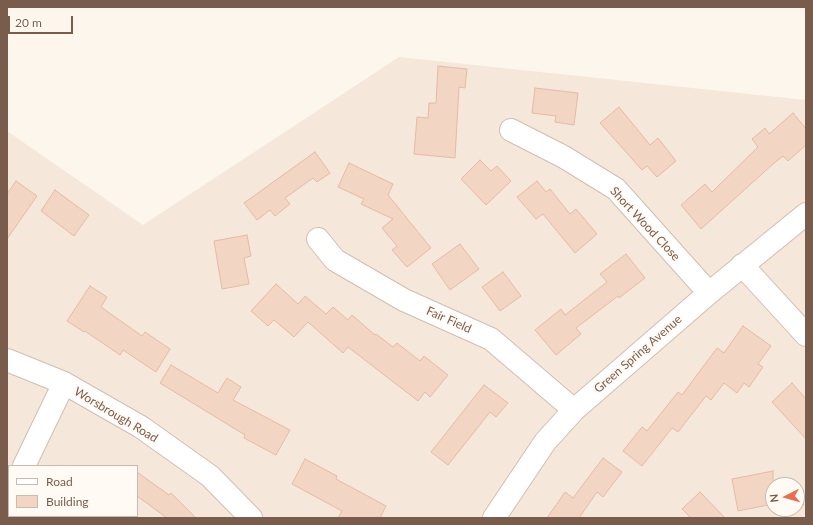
<!DOCTYPE html>
<style>
body{margin:0}
#map{position:relative;width:813px;height:525px;overflow:hidden;background:#fdf6ec;font-family:Lato,sans-serif}
canvas{display:block}
.frame{position:absolute;inset:0;border:8px solid #7a5c4d;pointer-events:none}
.legend{position:absolute;left:8px;top:465px;width:130px;height:52px;box-sizing:border-box;background:#fffaf3;border:1px solid #cabbb1;margin:0;padding:5px 7px;list-style:none;font-size:12px;color:#7a5c4d}
.legend li{display:flex;align-items:center;gap:8px;height:20px}
.legend b{width:20px;border:1px solid #cabbb1}
.north{position:absolute;left:765px;top:477px;width:40px;height:40px;box-sizing:border-box;background:#fffaf3;border:1px solid #cabbb1;border-radius:50%;rotate:264deg;font-size:11px;font-weight:700;line-height:16px;text-align:center;color:#7a5c4d}
.north::after{content:'';display:block;margin:auto;width:14px;height:18px;background:#e76f51;clip-path:polygon(50% 0,100% 100%,50% 72%,0 100%)}
.scale{position:absolute;left:8px;top:16px;width:65px;height:18px;box-sizing:border-box;border:2px solid #7a5c4d;border-top:0;padding-left:5px;font-size:12px;line-height:14px;white-space:nowrap;color:#7a5c4d;-webkit-text-stroke:3px #fffaf3;paint-order:stroke}
</style>
<div id="map">
<canvas width="813" height="525"></canvas>
<div class="frame"></div>
<ul class="legend">
<li><b style="height:5px;background:#fff"></b>Road</li>
<li><b style="height:11px;background:#f3d5c3"></b>Building</li>
</ul>
<div class="north">N</div>
<div class="scale">20 m</div>
</div>
<script>
const g = document.querySelector('canvas').getContext('2d');
g.lineJoin = 'round';
function fillPath(path, color) { g.fillStyle = color; g.fill(path, 'evenodd'); }
const toPath = rows => new Path2D(rows.map(r => 'M' + r).join(''));
function strokePath(path, color, width, dash) { g.strokeStyle = color; g.lineWidth = width; g.lineCap = dash ? 'butt' : 'round'; g.setLineDash(dash || []); g.stroke(path); }
function drawText(font, color, halo, rows, align = 'center') {
  g.font = font + ' Lato,sans-serif'; g.lineWidth = 4; g.setLineDash([]); g.textBaseline = 'middle'; g.strokeStyle = halo; g.fillStyle = color; for (const [text, x, y, turn = 0] of rows) {
    g.save(); g.translate(x, y); g.rotate((+turn || 0) * Math.PI / 180); g.textAlign = isNaN(turn) ? turn : align; if (halo) g.strokeText(text, 0, 0); g.fillText(text, 0, 0); g.restore();
  }
}
fillPath(toPath([
 [399,57,806,100,806,518,7,518,7,131,143,225],
 [9,466,137,466,137,516,9,516],
 [773,485,797,485,797,509,773,509]
]), '#f5e8da');
const building = toPath([
 [438,66,467,69,465,88,459,87,455,158,414,154,417,117,428,118,429,103,436,103,438,66],
 [535,88,578,93,574,125,555,122,556,116,532,113,535,88],
 [619,107,650,145,658,138,676,161,657,177,647,166,642,170,600,123,619,107],
 [793,113,806,129,806,145,788,161,783,156,773,164,701,229,681,205,705,184,712,192,758,147,752,139,765,128,769,134,793,113],
 [315,152,330,173,317,182,313,178,285,198,290,204,275,216,270,210,257,220,244,203,315,152],
 [480,160,491,171,497,166,511,181,486,205,461,179,480,160],
 [349,163,393,184,388,195,431,248,407,267,392,250,397,246,382,228,393,219,361,204,364,199,338,187,349,163],
 [16,181,37,196,7,239,7,194,16,181],
 [537,181,546,192,550,189,570,214,576,209,597,234,575,253,543,214,536,219,517,197,537,181],
 [55,190,89,215,74,236,41,211,55,190],
 [247,235,251,256,244,258,249,284,222,289,214,241,247,235],
 [460,244,479,269,450,290,432,264,460,244],
 [626,254,645,278,619,298,618,296,576,328,581,334,556,355,535,330,561,309,565,315,607,282,600,274,626,254],
 [503,272,521,296,500,311,482,287,503,272],
 [276,284,298,304,305,296,326,314,333,307,348,320,352,315,375,335,376,334,393,347,397,343,420,361,424,356,448,375,430,397,425,392,418,401,348,347,343,353,308,322,294,337,274,320,268,326,251,311,276,284],
 [90,286,107,297,101,307,142,336,145,332,170,349,156,372,123,350,120,355,85,331,84,332,67,321,90,286],
 [743,326,771,346,758,364,763,367,749,387,744,383,737,393,724,383,711,400,706,396,678,432,672,428,642,466,623,451,642,427,647,431,678,392,682,395,717,348,724,353,743,326],
 [171,365,218,393,227,378,241,387,233,400,290,430,276,455,244,438,245,435,160,383,171,365],
 [792,383,806,399,806,439,772,402,792,383],
 [484,385,508,403,496,417,490,412,448,465,431,452,484,385],
 [603,458,622,472,603,497,597,492,579,518,547,518,565,492,573,498,603,458],
 [305,459,337,476,336,479,386,506,380,518,338,518,342,511,292,484,305,459],
 [773,471,773,504,738,511,732,479,773,471],
 [137,472,169,495,171,493,196,518,167,518,137,496,137,472],
 [700,492,725,518,691,518,682,509,700,492]
]);
fillPath(building, '#f3d5c3');
strokePath(building, '#e6bba3', 1);
const minor = toPath([
 [511,130,564,157,616,189,709,293],
 [318,239,335,260,404,300,491,339,574,410],
 [742,265,806,335],
 [7,360,64,383,141,427,210,476,251,518],
 [24,466,64,383],
 [7,489,9,486],
 [494,518,545,442,574,410,709,293,806,214]
]);
strokePath(minor, '#d1beb0', 24);
strokePath(toPath([
 [788,518,806,502]
]), '#d9b8a5', 2.5, [1, 3]);
strokePath(minor, '#fff', 22);
drawText('12px', '#7a5c4d', '#fffaf3', [
 ["Short Wood Close",645,224,47],
 ["Fair Field",449,320,24],
 ["Green Spring Avenue",638,354,-41],
 ["Worsbrough Road",116,415,31]
]);
</script>
